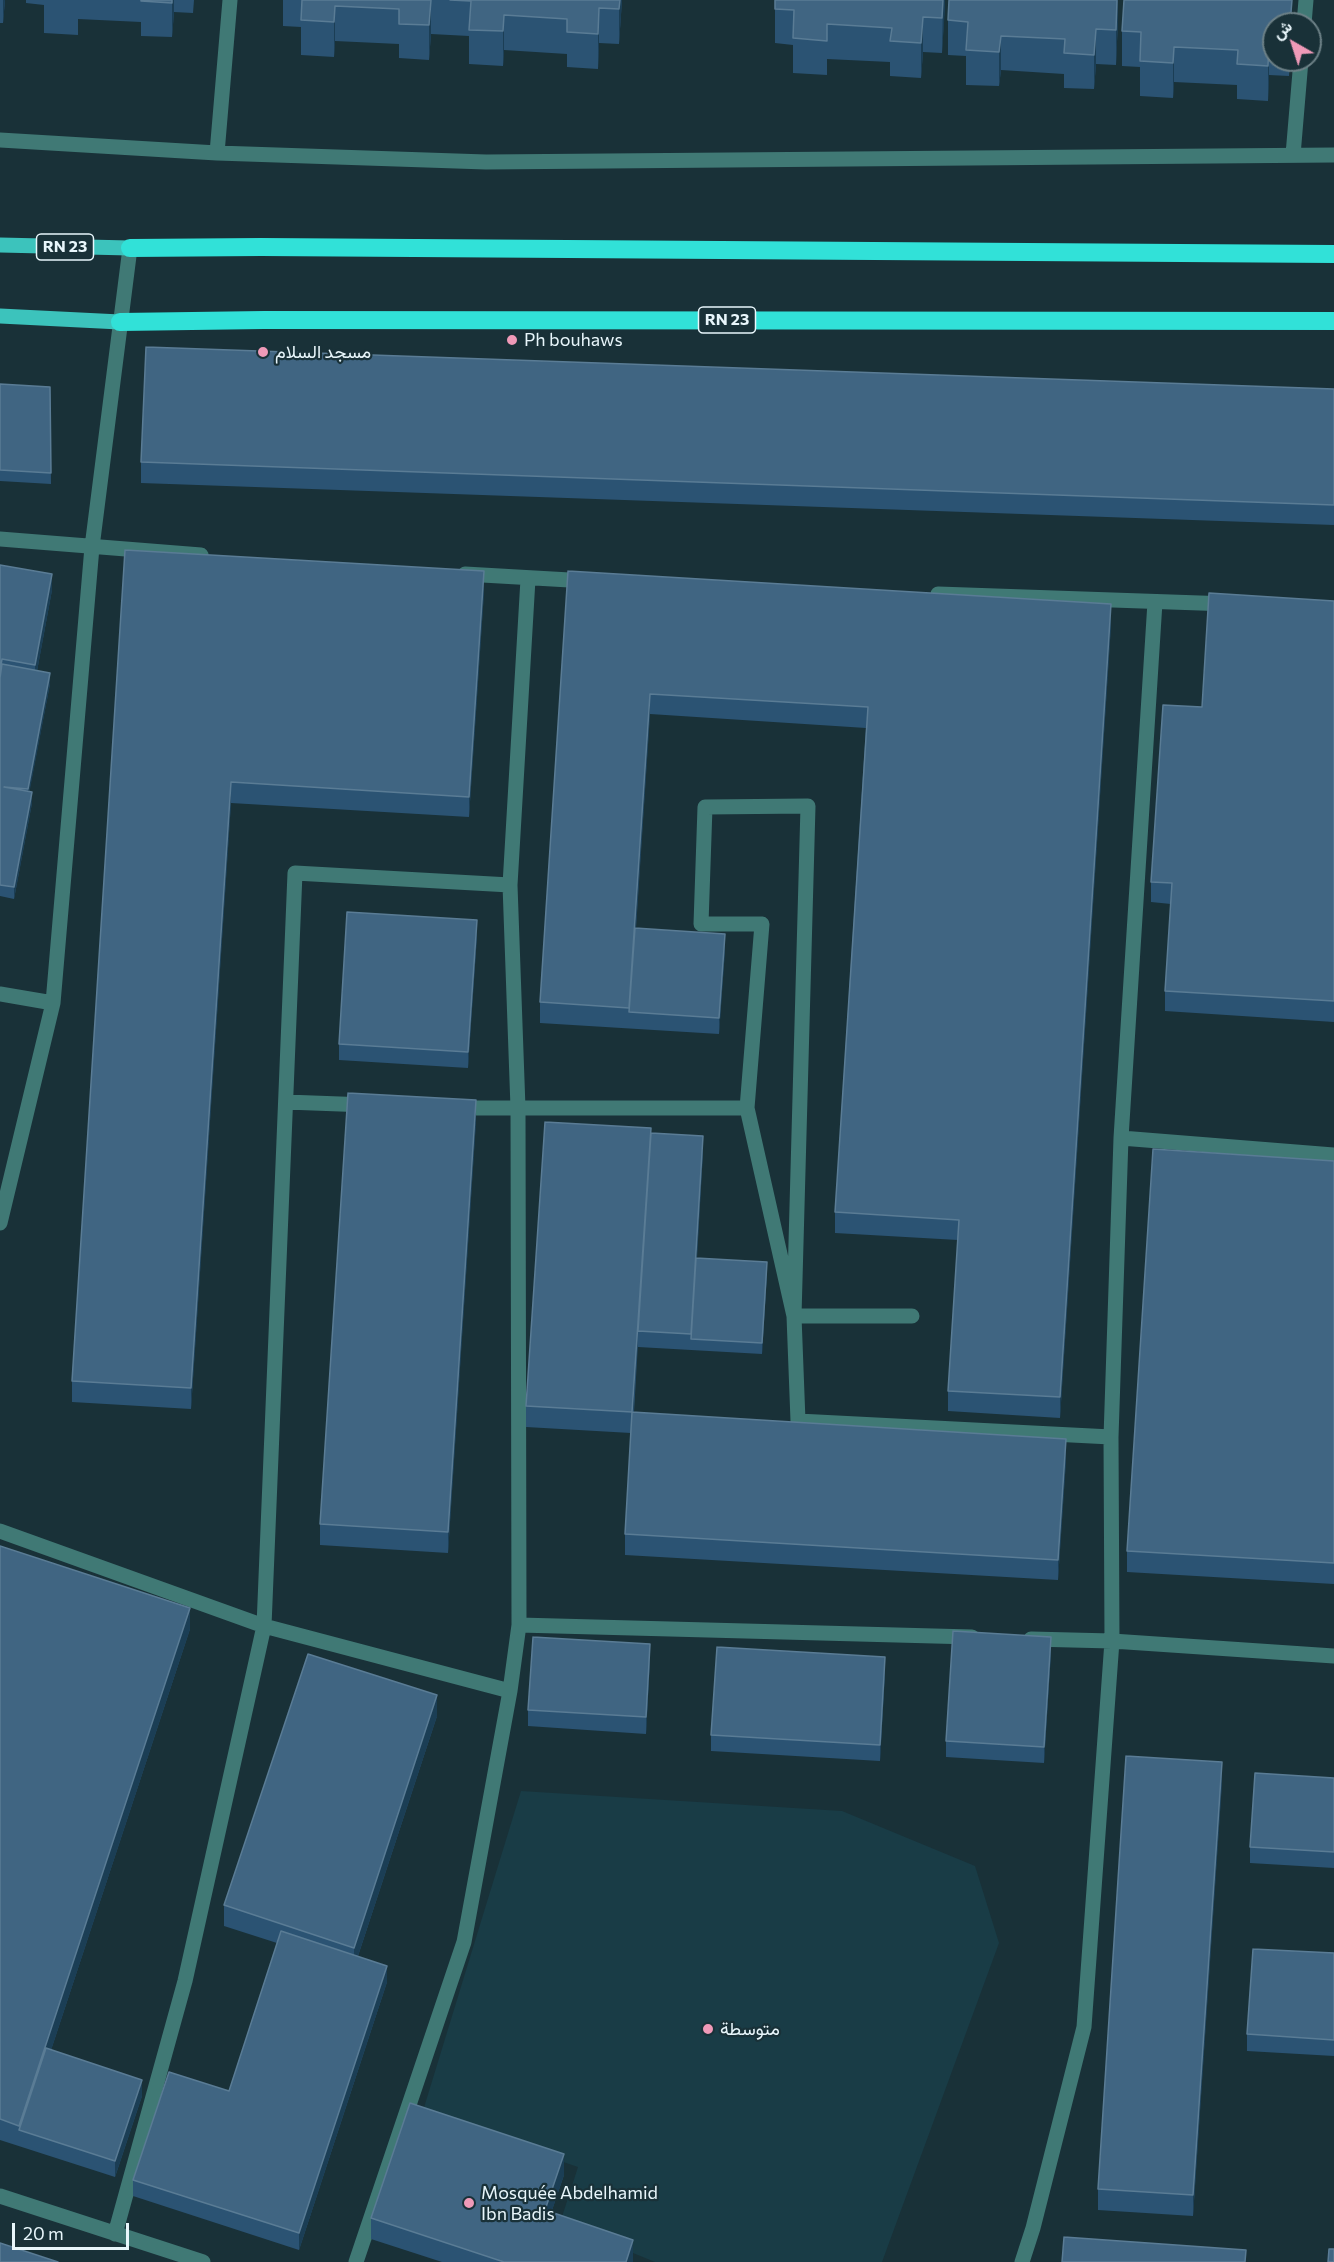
<!DOCTYPE html>
<meta charset="utf-8">
<style>
body{margin:0}
#map{position:relative;width:1334px;height:2262px;overflow:hidden;background:#193138;font-family:Commissioner,Vazirmatn,sans-serif}
canvas{display:block}
.north{position:absolute;left:1262px;top:12px;width:60px;height:60px;box-sizing:border-box;background:#193138;border:2px solid #6c8086;border-radius:50%;rotate:321deg;font-size:16px;font-weight:700;line-height:24px;text-align:center;color:#e8f6fb}
.north::after{content:'';display:block;margin:auto;width:21px;height:27px;background:#ef9ab8;clip-path:polygon(50% 0,100% 100%,50% 72%,0 100%)}
.scale{position:absolute;left:12px;top:2223px;width:117px;height:27px;box-sizing:border-box;border:3px solid #e8f6fb;border-top:0;padding-left:8px;font-size:18px;line-height:21px;white-space:nowrap;color:#e8f6fb;-webkit-text-stroke:4px #193138;paint-order:stroke}
</style>
<div id="map">
<canvas width="1334" height="2262"></canvas>
<div class="north">ش</div>
<div class="scale">20 m</div>
</div>
<script>
const g = document.querySelector('canvas').getContext('2d');
g.lineJoin = 'round';
function fillPath(path, color) { g.fillStyle = color; g.fill(path, 'evenodd'); }
const toPath = rows => new Path2D(rows.map(r => 'M' + r).join(''));
function strokePath(path, color, width, dash) { g.strokeStyle = color; g.lineWidth = width; g.lineCap = dash ? 'butt' : 'round'; g.setLineDash(dash || []); g.stroke(path); }
function drawText(font, color, halo, rows, align = 'center') {
  g.font = font + ' Commissioner,Vazirmatn,sans-serif'; g.lineWidth = 4.5; g.setLineDash([]); g.textBaseline = 'middle'; g.strokeStyle = halo; g.fillStyle = color; for (const [text, x, y, turn = 0] of rows) {
    g.save(); g.translate(x, y); g.rotate((+turn || 0) * Math.PI / 180); g.textAlign = isNaN(turn) ? turn : align; if (halo) g.strokeText(text, 0, 0); g.fillText(text, 0, 0); g.restore();
  }
}
fillPath(toPath([
 [521,1791,842,1811,975,1866,999,1943,882,2262,655,2262,560,2223,578,2167,422,2114]
]), '#193c46');
strokePath(toPath([
 [1304,24,1306,0],
 [0,140,217,153,486,162,1334,155],
 [217,153,230,0],
 [1293,155,1301,60],
 [0,539,201,555],
 [465,574,587,581],
 [938,594,1229,604],
 [0,994,53,1003],
 [286,1102,367,1105],
 [457,1108,747,1108],
 [1121,1138,1334,1155],
 [0,1223,53,1003,92,547,130,248],
 [912,1316,794,1316,747,1108,762,924,701,924,705,807,808,806,794,1316,798,1421,1111,1437],
 [0,1531,264,1626,510,1691],
 [519,1625,972,1637],
 [1031,1639,1112,1641,1334,1656],
 [0,2196,203,2262],
 [115,2234,185,1981,264,1626,295,873,510,885],
 [356,2262,464,1942,510,1691,519,1625,518,1108,510,885,528,579],
 [1022,2262,1033,2228,1084,2027,1112,1641,1111,1437,1121,1138,1155,602]
]), '#407975', 15);
strokePath(toPath([
 [0,245,130,248],
 [0,316,120,322]
]), '#3cc3bc', 15);
strokePath(toPath([
 [130,248,261,247,1334,254],
 [120,322,264,320,1334,321]
]), '#31e1d8', 18);
fillPath(toPath([
 [0,0,5,0,3,23,0,23],
 [26,0,194,0,193,13,174,12,172,37,141,36,141,22,78,19,78,35,44,33,44,5,26,3],
 [283,0,622,0,619,44,599,43,598,69,567,67,567,54,504,50,503,66,469,64,469,36,431,34,429,60,399,58,399,44,335,41,334,57,301,55,301,27,283,26],
 [945,0,942,53,923,52,921,78,890,76,890,62,827,59,827,75,793,73,793,45,775,43,775,9],
 [1118,0,1118,19,1116,65,1096,64,1094,89,1064,88,1064,74,1001,70,999,86,966,85,966,56,948,55,948,20],
 [1124,0,1292,0,1292,24,1274,24,1274,60,1290,60,1289,76,1269,75,1268,101,1237,99,1237,85,1174,82,1173,98,1140,96,1140,67,1122,66,1122,31],
 [0,384,50,387,51,484,0,481],
 [1334,389,1334,525,141,483,141,462],
 [125,550,484,592,469,817,231,803,191,1409,72,1402,72,1381],
 [0,565,52,590,37,671,50,684,29,792,32,803,14,899,0,896],
 [568,571,1111,625,1060,1418,948,1411,948,1391,958,1240,835,1233,835,1212,866,728,650,714,636,928,725,950,719,1034,540,1023,540,1002],
 [1334,601,1334,1022,1165,1011,1165,991,1171,904,1151,902,1151,882,1202,707],
 [477,936,468,1068,339,1060,339,1044],
 [476,1121,448,1553,320,1545,320,1524],
 [651,1133,703,1152,697,1258,767,1273,762,1354,638,1347,638,1343,634,1412,1066,1460,1058,1580,625,1555,625,1534,631,1433,526,1427,526,1406],
 [1334,1161,1334,1584,1127,1572,1127,1551],
 [0,1546,190,1629,51,2050,142,2096,115,2177,0,2140],
 [1051,1653,1044,1763,946,1757,946,1741],
 [650,1660,646,1734,528,1726,528,1710],
 [885,1673,880,1761,711,1751,711,1735],
 [437,1716,358,1956,387,1982,299,2250,133,2196,133,2180,229,2091,277,1943,224,1926,224,1905],
 [1334,1778,1334,1868,1250,1863,1250,1847],
 [1222,1782,1193,2216,1098,2210,1098,2189],
 [1334,1953,1334,2056,1247,2051,1247,2034],
 [564,2175,551,2213,633,2261,633,2262,442,2262,371,2239,371,2218]
]), '#2b5373');
fillPath(toPath([
 [3,0,5,0,3,23],
 [172,0,174,0,174,12,172,37],
 [431,0,431,34,429,60,429,25],
 [620,0,622,0,619,44,619,9],
 [943,0,945,0,945,8,942,53],
 [1117,0,1118,0,1118,19,1116,65,1116,30],
 [1292,0,1292,24,1290,24],
 [335,6,335,41,334,57,334,22],
 [599,8,599,43,598,69,598,34],
 [504,15,504,50,503,66,503,31],
 [923,17,923,52,921,78,921,43],
 [1096,29,1096,64,1094,89,1094,55],
 [1001,36,1001,70,999,86,999,52],
 [1269,40,1269,75,1268,101,1268,66],
 [1174,47,1174,82,1173,98,1173,63],
 [484,571,484,592,469,817,469,797],
 [52,574,52,590,35,682,35,665],
 [1111,604,1111,625,1060,1418,1060,1397],
 [50,673,50,684,28,800,28,789],
 [650,694,650,714,630,1013,629,1012],
 [231,782,231,803,191,1409,191,1388],
 [32,792,32,803,14,899,14,887],
 [477,920,477,936,468,1068,468,1052],
 [725,934,725,950,719,1034,719,1018],
 [476,1100,476,1121,448,1553,448,1532],
 [703,1136,703,1152,692,1339,691,1334],
 [651,1149,638,1331,632,1433,632,1412],
 [767,1262,767,1273,762,1354,762,1343],
 [1066,1439,1066,1460,1058,1580,1058,1560],
 [190,1608,190,1629,24,2132,19,2130,19,2126],
 [1051,1637,1051,1653,1044,1763,1044,1747],
 [650,1644,650,1660,646,1734,646,1717],
 [885,1657,885,1673,880,1761,880,1745],
 [437,1695,437,1716,354,1968,354,1948],
 [1222,1762,1222,1782,1193,2216,1193,2195],
 [387,1966,387,1982,299,2250,299,2233],
 [142,2080,142,2096,115,2177,115,2161],
 [564,2154,564,2175,545,2231,545,2210],
 [633,2240,633,2262,626,2262]
]), '#1b3e55');
const building = toPath([
 [141,0,172,0,172,3,141,1,141,0],
 [302,0,431,0,429,25,399,24,399,9,335,6,334,22,301,20,302,0],
 [450,0,620,0,619,9,599,8,598,34,567,32,567,19,504,15,503,31,469,30,471,1,450,0],
 [775,0,943,0,942,18,923,17,921,43,890,41,892,28,827,24,827,41,793,38,794,10,775,9,775,0],
 [949,0,1117,0,1116,30,1096,29,1094,55,1064,53,1065,39,1001,36,999,52,966,50,968,22,948,20,949,0],
 [1124,0,1292,0,1290,24,1274,24,1274,40,1269,40,1268,66,1237,64,1238,50,1174,47,1173,63,1140,61,1141,32,1122,31,1124,0],
 [146,347,1334,389,1334,505,141,462,146,347],
 [0,384,50,387,51,473,0,470,0,384],
 [125,550,484,571,469,797,231,782,191,1388,72,1381,125,550],
 [0,565,52,574,35,665,2,659,0,672,0,565],
 [568,571,1111,604,1060,1397,948,1391,959,1220,835,1212,868,707,650,694,629,1008,540,1002,568,571],
 [1209,593,1334,601,1334,1001,1165,991,1172,883,1151,882,1163,705,1202,707,1209,593],
 [2,664,50,673,28,789,4,787,32,792,14,887,0,885,0,678,2,664],
 [347,912,477,920,468,1052,339,1044,347,912],
 [635,928,725,934,719,1018,629,1012,635,928],
 [348,1093,476,1100,448,1532,320,1524,348,1093],
 [545,1122,651,1128,632,1412,526,1406,545,1122],
 [651,1133,703,1136,691,1334,638,1331,651,1133],
 [1153,1149,1334,1161,1334,1563,1127,1551,1153,1149],
 [696,1258,767,1262,762,1343,691,1339,696,1258],
 [632,1412,1066,1439,1058,1560,625,1534,632,1412],
 [0,1546,190,1608,19,2126,0,2119,0,1546],
 [953,1631,1051,1637,1044,1747,946,1741,953,1631],
 [533,1637,650,1644,646,1717,528,1710,533,1637],
 [717,1647,885,1657,880,1745,711,1735,717,1647],
 [308,1654,437,1695,354,1948,224,1905,308,1654],
 [1126,1756,1222,1762,1193,2195,1098,2189,1126,1756],
 [1255,1773,1334,1778,1334,1852,1250,1847,1255,1773],
 [281,1931,387,1966,299,2233,133,2180,169,2072,229,2091,281,1931],
 [1253,1949,1334,1953,1334,2040,1247,2034,1253,1949],
 [46,2048,142,2080,115,2161,19,2130,46,2048],
 [410,2103,564,2154,545,2210,633,2240,626,2262,504,2262,371,2218,410,2103],
 [1064,2237,1246,2250,1245,2262,1062,2262,1064,2237],
 [0,2243,58,2262,0,2262,0,2243],
 [1329,2249,1334,2249,1334,2262,1328,2262,1329,2249]
]);
fillPath(building, '#406582');
strokePath(building, '#5a7c95', 1.5);
for (const [x, y, r, color] of [
 [512,340,6,"#ef9ab8"],
 [263,352,6,"#ef9ab8"],
 [708,2029,6,"#ef9ab8"],
 [469,2203,6,"#ef9ab8"]
]) { const dot = new Path2D(); dot.arc(x, y, r, 0, 2 * Math.PI); g.fillStyle = color; g.fill(dot); strokePath(dot, '#193138', 2); }
for (const [x, y, w] of [
 [65,247,57],
 [727,320,57]
]) { const box = new Path2D(); box.roundRect(x - w / 2, y - 13, w, 26, 4.5); g.fillStyle = '#193138'; g.fill(box); strokePath(box, '#e8f6fb', 1.5); }
drawText('bold 16px', '#e8f6fb', null, [
 ["RN 23",65,247],
 ["RN 23",727,320]
]);
drawText('18px', '#e8f6fb', '#193138', [
 ["Ph bouhaws",524,340],
 ["مسجد السلام",275,352],
 ["متوسطة",720,2029],
 ["Mosquée Abdelhamid",481,2193],
 ["Ibn Badis",481,2214]
], 'left');
</script>
